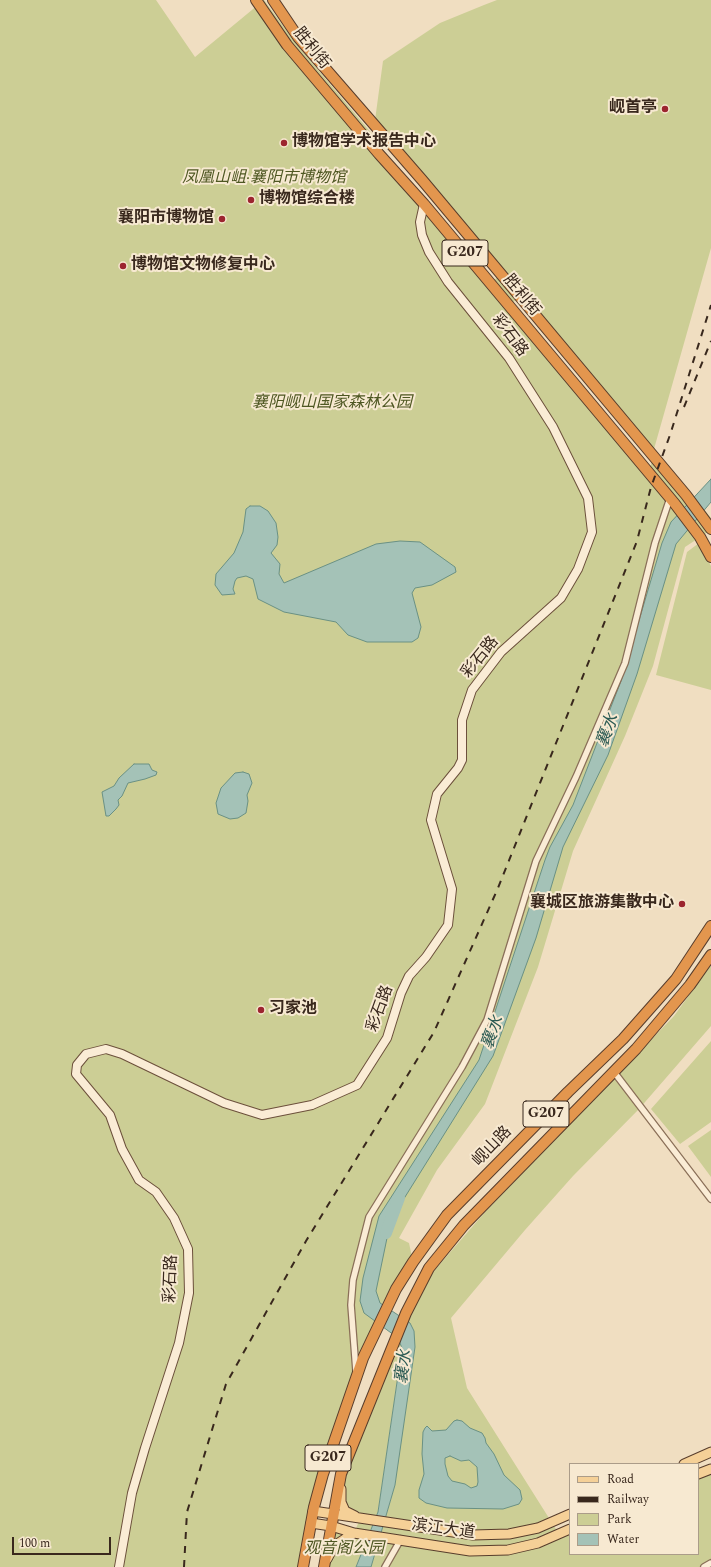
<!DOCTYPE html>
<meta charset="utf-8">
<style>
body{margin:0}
#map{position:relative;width:711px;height:1567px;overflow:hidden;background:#f0dec1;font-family:Spectral,serif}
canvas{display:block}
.legend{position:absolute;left:569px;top:1463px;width:130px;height:92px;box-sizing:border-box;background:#f7e9d1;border:1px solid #ab9c89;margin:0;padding:5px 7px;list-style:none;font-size:12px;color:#39281d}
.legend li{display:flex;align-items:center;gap:8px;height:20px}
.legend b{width:20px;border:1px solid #ab9c89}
.scale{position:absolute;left:12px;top:1537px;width:99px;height:18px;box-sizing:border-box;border:2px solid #39281d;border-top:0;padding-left:5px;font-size:12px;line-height:14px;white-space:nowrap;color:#39281d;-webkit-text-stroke:3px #f7e9d1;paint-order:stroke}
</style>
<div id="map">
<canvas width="711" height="1567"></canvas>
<ul class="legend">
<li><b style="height:5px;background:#f5d097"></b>Road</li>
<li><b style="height:5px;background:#39281d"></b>Railway</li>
<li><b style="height:11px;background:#ccce95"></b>Park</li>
<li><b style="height:11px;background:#a4c2b7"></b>Water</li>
</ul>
<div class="scale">100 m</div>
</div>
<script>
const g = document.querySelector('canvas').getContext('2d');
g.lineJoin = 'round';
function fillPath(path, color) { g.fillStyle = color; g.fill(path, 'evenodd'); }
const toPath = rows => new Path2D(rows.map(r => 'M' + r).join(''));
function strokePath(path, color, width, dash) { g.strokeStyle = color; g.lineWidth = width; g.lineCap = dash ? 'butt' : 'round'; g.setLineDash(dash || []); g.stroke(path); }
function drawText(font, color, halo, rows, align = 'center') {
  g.font = font + ' Spectral,"Noto Sans SC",serif'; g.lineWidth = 4; g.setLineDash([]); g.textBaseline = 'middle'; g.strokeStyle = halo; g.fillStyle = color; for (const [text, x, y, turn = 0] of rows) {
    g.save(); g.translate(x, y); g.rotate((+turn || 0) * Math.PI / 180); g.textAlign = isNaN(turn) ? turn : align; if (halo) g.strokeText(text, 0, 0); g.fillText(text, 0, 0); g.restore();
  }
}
fillPath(toPath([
 [0,0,156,0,195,57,264,0,297,45,373,135,383,61,440,23,484,5,497,0,711,0,711,248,652,456,520,297,509,305,646,468,646,478,656,451,711,518,711,530,685,547,653,666,625,736,573,851,538,967,485,1104,437,1170,399,1238,409,1243,413,1262,387,1307,323,1474,303,1567,0,1567],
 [373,136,393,145,501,274,491,283,379,154],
 [699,543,711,566,711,690,656,675,687,552],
 [711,965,711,1026,639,1109,573,1176,525,1230,451,1318,467,1388,559,1534,570,1529,570,1554,698,1554,698,1474,711,1469,711,1567,371,1567,395,1485,407,1321,433,1272,486,1211,674,1016],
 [711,1041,711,1122,680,1144,651,1109],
 [711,1130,711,1177,688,1146],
 [398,1338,402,1348,378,1512,356,1567,323,1567,331,1526,354,1533,360,1519,333,1514,341,1474]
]), '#ccce95');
const water = toPath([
 [711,479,711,502,676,544,637,674,608,755,563,847,536,938,493,1056,400,1205,392,1214,376,1291,380,1303,410,1323,414,1331,415,1347,395,1485,371,1567,356,1567,378,1512,402,1348,398,1338,364,1313,360,1301,363,1278,379,1216,479,1060,545,860,550,847,573,805,621,681,662,543,671,522,711,479],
 [250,506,260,506,268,511,276,523,278,537,277,545,271,553,280,564,279,574,284,583,376,544,400,541,420,542,455,567,456,572,432,585,415,588,412,593,421,627,418,638,412,642,367,642,348,635,336,622,284,612,258,599,253,579,246,576,237,578,235,581,233,589,235,594,222,595,215,585,216,574,234,553,243,532,246,509,250,506],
 [134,764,149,764,152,770,157,772,156,775,145,779,128,783,122,796,118,800,119,805,116,809,109,816,106,816,102,792,114,786,119,778,134,764],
 [243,772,249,774,252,783,247,795,248,801,246,813,238,818,230,819,218,814,216,803,221,788,235,773,243,772],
 [457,1420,462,1421,470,1428,482,1433,485,1438,486,1443,494,1454,504,1475,520,1490,522,1499,519,1504,503,1509,447,1508,426,1503,419,1498,419,1490,424,1474,422,1454,423,1432,425,1428,427,1426,432,1431,446,1430,454,1421,457,1420],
 [450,1456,461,1461,469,1460,477,1467,478,1482,477,1486,471,1488,465,1484,452,1481,448,1476,445,1464,445,1458,450,1456]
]);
fillPath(water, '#a4c2b7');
strokePath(water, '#6a9184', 1);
strokePath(toPath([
 [386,1233,399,1198]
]), '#a4c2b7', 12);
const street = toPath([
 [614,1072,711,1199],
 [356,1371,351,1305,353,1280,369,1217,462,1067,487,1020,536,861,576,777,625,663,655,543,670,498],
 [385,1567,401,1539],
 [704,1567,711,1563]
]);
const secondary = toPath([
 [119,1567,132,1493,145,1448,179,1343,189,1293,188,1249,174,1218,156,1192,139,1180,122,1149,110,1115,76,1074,77,1065,86,1054,106,1049,122,1054,224,1103,262,1115,312,1105,357,1085,387,1038,401,993,409,976,426,957,448,925,452,889,431,820,437,794,458,768,462,760,462,720,472,690,501,652,561,598,578,569,592,532,588,498,553,427,509,358,448,282,429,252,422,235,420,222,424,204]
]);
const primary = toPath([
 [684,1464,711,1452],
 [698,1474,711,1469],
 [341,1489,341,1502,345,1511,355,1516],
 [313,1511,473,1535,509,1534,538,1528,570,1514],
 [311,1523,331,1526,354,1533,470,1551,508,1550,538,1543,570,1529],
 [327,1559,334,1546,354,1533]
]);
const highway = toPath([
 [256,0,287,45,379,154,424,204,675,504,700,537,711,557],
 [273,0,298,37,423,181,686,495,711,529],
 [303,1567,314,1507,323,1474,363,1358,396,1289,413,1262,447,1215,568,1092,623,1039,676,979,711,926],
 [324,1567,341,1474,406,1313,429,1268,464,1225,636,1049,690,985,711,955]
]);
strokePath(street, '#8a6f58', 8);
strokePath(secondary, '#6c503b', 10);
strokePath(primary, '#583d2c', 11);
strokePath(highway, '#583d2c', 12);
strokePath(street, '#faecd5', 5.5);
strokePath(secondary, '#faecd5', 8);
strokePath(primary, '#f5d097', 9);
strokePath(highway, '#e3964e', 10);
strokePath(toPath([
 [684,407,711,341],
 [184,1567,187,1512,226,1384,306,1241,434,1032,498,888,637,541,651,487,670,435,711,305]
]), '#39281d', 2, [7, 7]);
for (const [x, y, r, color] of [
 [665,109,4,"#9c252f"],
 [284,143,4,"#9c252f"],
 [251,200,4,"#9c252f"],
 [222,219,4,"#9c252f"],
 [123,266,4,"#9c252f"],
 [682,904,4,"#9c252f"],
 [261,1010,4,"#9c252f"]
]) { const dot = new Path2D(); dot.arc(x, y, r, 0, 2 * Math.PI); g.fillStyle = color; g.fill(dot); strokePath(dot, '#f7e9d1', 1.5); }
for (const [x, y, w] of [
 [465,253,46],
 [546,1114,46],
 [328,1458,46]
]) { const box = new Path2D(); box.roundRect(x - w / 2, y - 13, w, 26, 3); g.fillStyle = '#f7e9d1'; g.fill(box); strokePath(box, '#39281d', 1); }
drawText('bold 15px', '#39281d', null, [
 ["G207",465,253],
 ["G207",546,1114],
 ["G207",328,1458]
]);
drawText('16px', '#39281d', '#f7e9d1', [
 ["胜利街",311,49,51],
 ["胜利街",521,296,50],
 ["彩石路",509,336,53],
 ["彩石路",481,658,-51],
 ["彩石路",381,1009,-70],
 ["岘山路",493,1147,-46],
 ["彩石路",172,1279,-88],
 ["滨江大道",443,1530,8]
]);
drawText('bold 16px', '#39281d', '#f7e9d1', [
 ["岘首亭",657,109,"right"],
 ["博物馆学术报告中心",292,143],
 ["博物馆综合楼",259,200],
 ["襄阳市博物馆",214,219,"right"],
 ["博物馆文物修复中心",131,266],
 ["襄城区旅游集散中心",674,904,"right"],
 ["习家池",269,1010]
], 'left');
drawText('italic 16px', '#4e5722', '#f7e9d1', [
 ["凤凰山岨·襄阳市博物馆",264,179],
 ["襄阳岘山国家森林公园",332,404],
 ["观音阁公园",344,1550]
]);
drawText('italic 17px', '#2b5a53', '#f7e9d1', [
 ["襄水",609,731,-69],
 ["襄水",494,1033,-70],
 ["襄水",405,1367,-82]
]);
</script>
